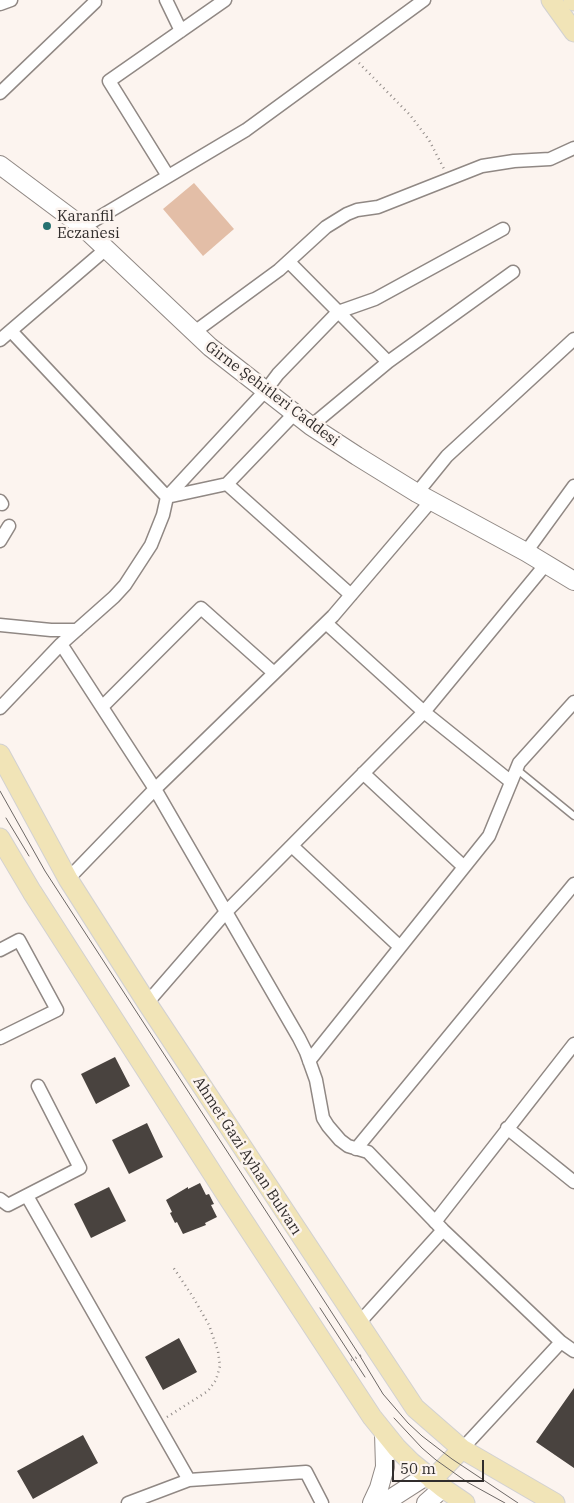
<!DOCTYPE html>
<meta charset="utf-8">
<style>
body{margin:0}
#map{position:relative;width:574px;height:1503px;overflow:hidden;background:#fcf4ef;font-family:"IBM Plex Serif",serif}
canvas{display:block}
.scale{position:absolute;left:392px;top:1460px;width:92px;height:22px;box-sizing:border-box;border:2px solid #312d2c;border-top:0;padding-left:6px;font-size:15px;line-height:18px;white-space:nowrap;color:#312d2c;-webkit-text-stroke:4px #fcf4ef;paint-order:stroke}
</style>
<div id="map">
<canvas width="574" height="1503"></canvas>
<div class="scale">50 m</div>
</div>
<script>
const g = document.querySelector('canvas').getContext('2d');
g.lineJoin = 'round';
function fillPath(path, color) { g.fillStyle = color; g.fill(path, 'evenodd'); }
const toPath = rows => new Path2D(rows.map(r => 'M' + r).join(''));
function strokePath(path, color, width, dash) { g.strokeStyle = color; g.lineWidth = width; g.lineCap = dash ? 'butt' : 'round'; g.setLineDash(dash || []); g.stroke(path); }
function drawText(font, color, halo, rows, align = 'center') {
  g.font = font + ' "IBM Plex Serif",serif'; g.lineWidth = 5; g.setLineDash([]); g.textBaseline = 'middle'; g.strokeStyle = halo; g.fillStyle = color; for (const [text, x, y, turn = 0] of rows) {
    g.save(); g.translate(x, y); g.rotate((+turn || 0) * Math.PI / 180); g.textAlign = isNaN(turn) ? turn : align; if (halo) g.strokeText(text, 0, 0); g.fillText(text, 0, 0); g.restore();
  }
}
fillPath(toPath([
 [194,183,234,229,203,256,163,209]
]), '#e3bea7');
fillPath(toPath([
 [115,1057,130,1086,96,1104,81,1074],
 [147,1123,163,1157,129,1174,112,1140],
 [200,1183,206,1195,209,1194,214,1204,211,1205,217,1217,205,1223,206,1225,183,1234,177,1222,175,1223,170,1213,172,1212,166,1200,188,1187,188,1189],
 [109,1187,126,1221,91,1238,74,1204],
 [179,1338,197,1372,163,1390,145,1357],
 [574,1388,574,1468,536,1442],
 [83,1435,98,1463,33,1499,17,1471]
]), '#49433f');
const lane = toPath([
 [514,772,520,772,574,816]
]);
const street = toPath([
 [166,0,181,31],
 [0,4,11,0],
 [0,93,95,2],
 [168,176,109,81,225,0],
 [83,227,246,130,424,0],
 [289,262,388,362],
 [11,331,167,497,227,484,295,413],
 [193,333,279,270,326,227,347,214,357,210,378,207,482,166,514,161,550,159,574,148],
 [0,340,106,249],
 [311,426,388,362,513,272],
 [227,484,351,595],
 [417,493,447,456,574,339],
 [0,501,2,504],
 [0,541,9,526],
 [526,552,574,486],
 [326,623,424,712,510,781],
 [0,625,51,630,77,630],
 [61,644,155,789,299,1038,306,1052,316,1080,323,1118,328,1126,340,1140,348,1146,368,1152,443,1230,561,1342,574,1351],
 [102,707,201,608,274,673],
 [0,708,61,644,114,597,125,585,151,545,163,515,167,497,266,390,278,374,338,312,375,299,503,229],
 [363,773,464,867],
 [292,846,400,947],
 [68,879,155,789,333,616,431,501],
 [0,950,19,940,57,1010,0,1038],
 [147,1003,226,912,424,712,546,564],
 [309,1061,489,836,519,763,574,702],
 [507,1128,574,1182],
 [356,1149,574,884],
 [27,1196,189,1480],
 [0,1199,8,1205,80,1168,38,1086],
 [435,1222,574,1044],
 [358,1324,443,1230],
 [462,1449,561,1342],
 [128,1503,189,1480,306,1472,322,1503]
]);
const secondary = toPath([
 [0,165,83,227,210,347,311,426,357,456,417,493,526,552,574,581],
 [372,1503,379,1488,385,1467,384,1433],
 [384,1503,426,1476],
 [426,1503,443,1488]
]);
const primary = toPath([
 [551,0,574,32],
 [573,0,574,1],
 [0,754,68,879,147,1003,415,1408,462,1449,555,1503],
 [0,838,32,892,227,1196,372,1417,397,1448,411,1462,443,1488,465,1503],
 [432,1480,462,1449]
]);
strokePath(lane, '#908884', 9);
strokePath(street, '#908884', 15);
strokePath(secondary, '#908884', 20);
strokePath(primary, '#d2d1d1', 21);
strokePath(toPath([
 [359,63,410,115,429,140,444,169],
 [351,1360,362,1355],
 [167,1417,208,1391,216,1380,220,1366,218,1351,209,1325,193,1297,173,1267]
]), '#908a87', 2.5, [1, 4]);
strokePath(lane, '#fff', 6);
strokePath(street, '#fff', 12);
strokePath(secondary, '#fff', 18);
strokePath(primary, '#f1e4b7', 19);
strokePath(toPath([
 [0,791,45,871,360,1356,383,1394,408,1423,422,1436,452,1459,518,1503],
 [6,818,29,856],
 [320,1308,365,1377],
 [394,1418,422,1448,436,1460,467,1482,505,1503]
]), '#6c6765', 1);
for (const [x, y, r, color] of [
 [47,226,5,"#267170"]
]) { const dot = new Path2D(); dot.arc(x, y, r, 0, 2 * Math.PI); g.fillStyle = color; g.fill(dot); strokePath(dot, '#fcf4ef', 2); }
drawText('15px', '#312d2c', '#fcf4ef', [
 ["Karanfil",57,217],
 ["Eczanesi",57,234]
], 'left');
drawText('15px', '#312d2c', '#fcf4ef', [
 ["Girne Şehitleri Caddesi",272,394,37],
 ["Ahmet Gazi Ayhan Bulvarı",247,1156,57]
]);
</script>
